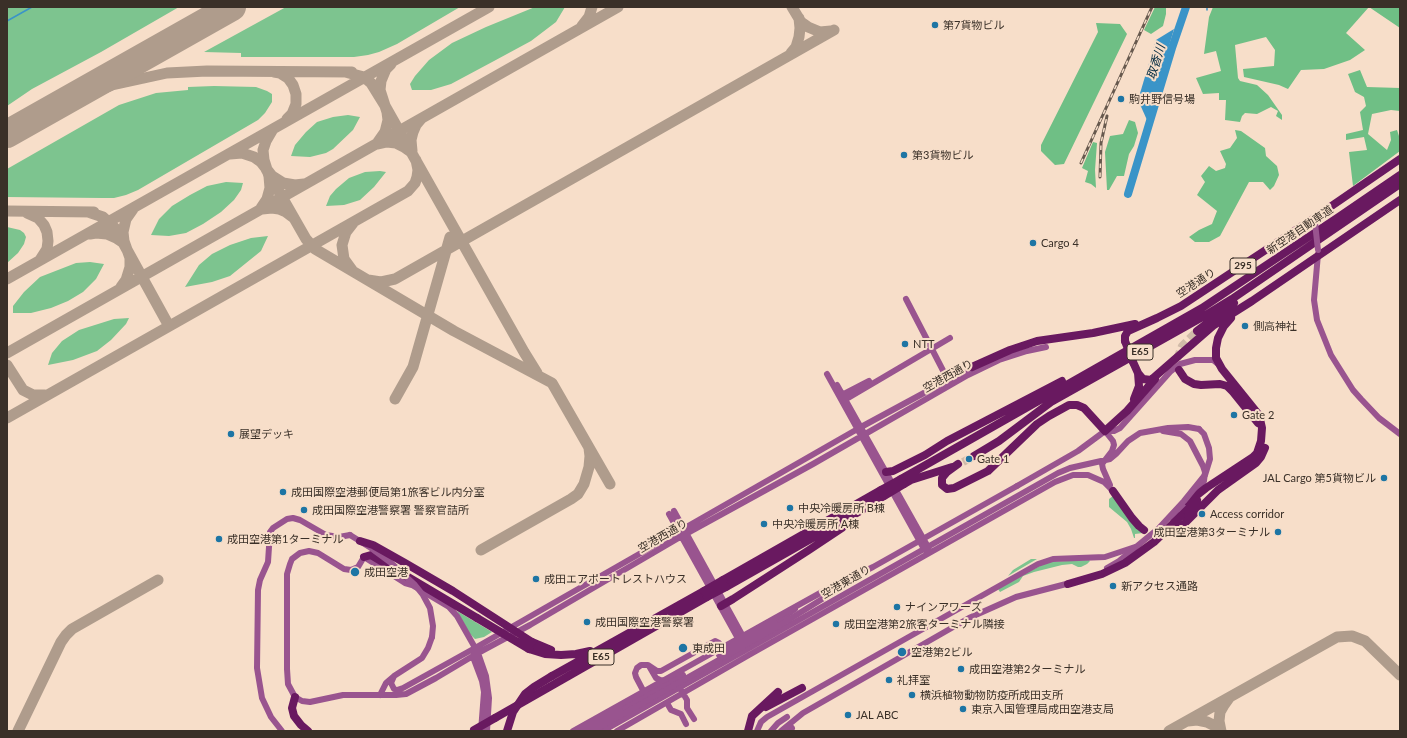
<!DOCTYPE html>
<meta charset="utf-8">
<style>
body{margin:0}
#map{position:relative;width:1407px;height:738px;overflow:hidden;background:#f7dec9;font-family:Lato,sans-serif}
canvas{display:block}
.frame{position:absolute;inset:0;border:8px solid #3a3028;pointer-events:none}
</style>
<div id="map">
<canvas width="1407" height="738"></canvas>
<div class="frame"></div>
</div>
<script>
const g = document.querySelector('canvas').getContext('2d');
g.lineJoin = 'round';
function fillPath(path, color) { g.fillStyle = color; g.fill(path, 'evenodd'); }
const toPath = rows => new Path2D(rows.map(r => 'M' + r).join(''));
function strokePath(path, color, width, dash) { g.strokeStyle = color; g.lineWidth = width; g.lineCap = dash ? 'butt' : 'round'; g.setLineDash(dash || []); g.stroke(path); }
function drawText(font, color, halo, rows, align = 'center') {
  g.font = font + ' Lato,"Noto Sans JP",sans-serif'; g.lineWidth = 4; g.setLineDash([]); g.textBaseline = 'middle'; g.strokeStyle = halo; g.fillStyle = color; for (const [text, x, y, turn = 0] of rows) {
    g.save(); g.translate(x, y); g.rotate((+turn || 0) * Math.PI / 180); g.textAlign = isNaN(turn) ? turn : align; if (halo) g.strokeText(text, 0, 0); g.fillText(text, 0, 0); g.restore();
  }
}
fillPath(toPath([
 [7,7,179,7,101,52,32,89,7,106],
 [286,7,460,7,397,44,379,52,368,55,354,57,241,57,241,53,204,52],
 [535,7,565,7,556,22,531,41,494,61,451,84,431,90,412,90,410,84,415,76,429,60,452,43,486,27],
 [214,86,256,87,267,91,272,94,272,102,265,113,258,120,138,190,126,195,114,198,102,198,7,197,7,169,119,105,156,93,188,90,188,87],
 [348,115,360,117,353,130,333,149,326,153,310,157,291,156,295,145,306,132,317,122,333,117],
 [380,171,386,172,374,187,360,200,344,205,326,206,330,196,336,189,349,178,365,172],
 [226,182,243,183,241,190,234,200,221,212,203,224,186,233,169,236,151,235,159,219,172,206,190,195,207,186],
 [7,227,20,230,24,233,26,237,24,244,18,253,7,263],
 [268,236,261,251,230,276,212,282,185,287,199,265,212,254,230,245,251,238],
 [90,262,104,264,96,279,83,292,68,301,51,308,31,313,13,313,13,306,24,292,40,277,76,263],
 [129,318,126,324,111,340,97,351,73,360,48,365,52,353,62,341,79,330,114,319],
 [1113,496,1143,533,1135,534,1135,538,1134,538,1131,529,1127,522,1109,507,1109,499],
 [1031,559,1037,559,1008,576,1013,570],
 [1089,560,1090,561,1087,564,1081,567,1078,567,1072,564,1062,565,1034,572,1023,576,1019,582,1000,592,998,589,1047,562],
 [457,611,492,632,484,637,475,639,470,634]
]), '#7dc48f');
fillPath(toPath([
 [1155,7,1166,7,1166,14,1163,26,1151,34,1144,30],
 [1213,7,1400,7,1400,28,1369,7,1346,33,1365,50,1350,60,1324,69,1301,70,1288,89,1279,85,1244,77,1243,69,1274,66,1275,50,1266,37,1235,45,1238,78,1240,81,1257,85,1268,95,1282,115,1282,120,1276,116,1278,111,1271,107,1257,114,1245,113,1242,116,1240,122,1225,120,1226,100,1219,100,1219,93,1203,94,1196,78,1221,71,1216,51,1204,54,1209,17],
 [1096,23,1120,24,1127,34,1064,164,1055,165,1041,151,1041,145,1098,32],
 [1360,70,1367,87,1400,88,1400,111,1391,110,1372,114,1368,134,1387,150,1391,140,1390,132,1397,130,1400,139,1400,151,1353,186,1349,152,1367,150,1364,137,1346,140,1346,134,1363,130,1360,112,1366,106,1364,97,1355,92,1348,74],
 [1129,120,1135,122,1138,133,1134,146,1129,154,1124,176,1117,176,1109,190,1107,190,1105,152,1110,136,1123,134],
 [1235,130,1241,131,1265,148,1266,156,1277,166,1279,175,1274,186,1270,190,1263,182,1249,182,1220,236,1209,242,1195,242,1189,237,1199,230,1212,224,1217,211,1197,195,1205,182,1201,176,1209,166,1216,171,1225,168,1226,164,1220,151,1230,148,1237,138],
 [1093,142,1097,143,1095,170,1096,188,1091,184,1085,182,1088,171,1082,168]
]), '#6fbf85');
fillPath(toPath([
 [1174,29,1147,120,1138,100,1156,40]
]), '#3a94c8');
strokePath(toPath([
 [1207,7,1207,10],
 [7,21,32,7]
]), '#3a94c8', 1.5);
strokePath(toPath([
 [1128,194,1172,48,1186,7]
]), '#3a94c8', 8);
strokePath(toPath([
 [792,7,801,22,808,27,820,32,831,31],
 [582,26,589,17,592,7],
 [791,53,796,47,799,37,800,28,799,18],
 [274,72,280,73,288,78,293,85,296,94,296,104,292,114,287,119],
 [345,72,364,77,371,83,384,104,524,352,537,373],
 [59,105,112,85,167,73,207,71,352,72],
 [378,142,385,132,388,120,387,112,380,90,381,81,386,69,391,64],
 [378,144,387,142,396,143,404,147,411,152],
 [412,151,411,140,413,132,416,125,421,119],
 [230,154,242,153,254,157,261,162,272,176,283,183,295,185,304,184],
 [266,169,306,239,315,249,454,331,552,383,610,484],
 [261,208,267,199,270,188,269,176,264,160,263,150,266,141,273,129],
 [262,209,272,208,279,209,286,212,294,218],
 [7,211,94,212],
 [88,212,103,217,115,228,169,326],
 [27,213,38,218,44,225,47,232,48,241,47,249,40,260],
 [90,234,96,233,107,234,116,238,122,242],
 [352,270,344,259,342,245,346,232,353,223],
 [7,279,489,7],
 [368,280,381,282,395,279,834,30],
 [121,287,126,280,130,267,130,258,124,241,123,232,126,219,133,209],
 [7,353,618,7],
 [7,365,23,390,33,395,45,395],
 [395,399,413,367,450,237],
 [7,418,408,191,415,183,417,177,418,170,416,160],
 [481,550,571,499,578,494,584,484,589,467,590,456,589,448],
 [1188,721,1197,720,1207,722,1215,726,1220,731],
 [18,731,61,642,66,635,72,629,158,580],
 [1169,731,1337,637,1352,636,1365,641,1400,675],
 [1221,731,1219,721,1220,712,1224,705,1229,698]
]), '#af9c8c', 11);
strokePath(toPath([
 [7,134,232,7]
]), '#af9c8c', 28);
strokePath(toPath([
 [1177,359,1182,346,1197,331],
 [963,462,974,456]
]), '#d1bba9', 8, [8, 4]);
strokePath(toPath([
 [1318,254,1314,300,1317,320,1331,355,1353,390,1361,399,1379,418,1400,434],
 [906,299,950,384],
 [827,374,924,549,926,551],
 [837,385,928,547,929,550],
 [840,396,869,381],
 [843,401,950,338],
 [1105,431,1113,441,1114,445,1112,451,1102,464,1103,469,1110,485],
 [1163,431,1181,434,1190,441,1203,466,1205,472,1204,481,1201,487,1196,492],
 [1017,486,1078,451,1105,431,1114,431,1120,428,1170,372,1180,364,1195,360,1213,360,1218,364],
 [674,511,745,640],
 [669,514,740,642],
 [1173,519,1190,499],
 [775,623,795,609],
 [432,637,428,648,422,658,394,676,391,683,394,689,397,690,403,688,475,648,861,427,972,367],
 [474,654,473,657,482,681,484,692,481,731],
 [649,666,656,678,660,680,665,681],
 [681,690,687,700,687,708,694,719],
 [380,695,386,683,393,677],
 [646,696,636,677,635,673,637,668,641,665,648,665,657,671,661,671,715,641,719,643,721,646,721,648,719,652],
 [667,703,671,710,681,714,686,724],
 [620,710,683,675],
 [282,731,271,717,262,698,257,668,258,590,260,580,268,562,270,532,273,528,287,519,293,518,300,520,326,535,339,537,350,535],
 [487,731,489,698,486,676,478,653,457,616,449,607,412,585,405,583,364,557,358,567,351,570,344,569,318,553,309,551,300,553,292,559,290,564,287,574,287,669,288,684,295,697,302,701,310,702,343,695,396,695,406,694,436,678,478,653,530,625,682,536,813,464,968,375,999,360,1027,351,1046,347],
 [603,731,1058,473,1070,468,1110,459,1116,454,1128,441,1140,433,1168,428,1188,427,1199,429],
 [617,731,749,655,1055,482,1073,475,1088,475,1104,482,1113,491],
 [757,731,761,722,767,717,1038,564,1053,559,1105,557,1135,547],
 [771,731,778,723,787,717],
 [786,731,792,728]
]), '#99548f', 6);
strokePath(toPath([
 [1197,331,1234,303],
 [1125,341,1125,336,1128,331,1157,318,1181,306,1314,218,1400,159],
 [1133,362,1138,373,1139,386,1134,399],
 [972,367,1010,350,1037,341,1093,333,1135,324],
 [1179,370,1185,379,1194,384,1201,385,1220,384,1227,386,1233,392,1258,423],
 [1138,373,1143,379,1151,380,1214,325,1252,301,1400,200],
 [1105,431,1127,411,1155,379],
 [974,456,999,441,1051,402,1206,315,1232,299,1400,184],
 [958,464,947,472,942,478,942,485,947,489,954,488,988,471,1037,424,1049,416,1069,405,1077,405,1084,408,1105,431],
 [886,472,893,471,925,455,947,441,1062,381],
 [901,479,1202,308,1340,216,1400,175],
 [904,484,911,480,952,467],
 [1113,491,1132,518,1139,526,1144,530],
 [1188,502,1206,488,1253,457,1257,453,1261,441,1262,428,1259,415,1222,369,1216,358,1216,348,1218,338,1224,326,1231,318],
 [1181,516,1197,500],
 [1169,533,1184,524,1218,490,1256,463,1261,457,1265,448],
 [364,557,371,555,376,558,477,618],
 [723,580,881,490],
 [726,587,862,510,884,496],
 [721,606,733,599,809,550,842,528,849,521],
 [532,642,551,650],
 [529,649,545,654,561,655,576,654,590,651],
 [552,676,704,591],
 [295,697,292,708,294,716,301,725,308,731],
 [766,707,802,688],
 [495,718,707,597],
 [748,731,752,716,778,692]
]), '#691960', 8);
const rail = toPath([
 [1081,163,1152,7],
 [1100,177,1101,143,1107,116]
]);
strokePath(rail, '#67594e', 3);
strokePath(rail, '#f7dec9', 1.5, [4.5]);
strokePath(toPath([
 [1315,223,1318,250],
 [350,535,371,548,390,562,415,585,423,595,430,608,433,626,432,637],
 [1107,568,1119,561,1159,528,1184,501,1205,475,1210,459,1209,448,1204,434,1199,429],
 [719,655,775,623],
 [573,731,773,619,822,592,873,567,1017,486],
 [583,731,620,710],
 [593,731,777,627,848,583],
 [781,731,803,713,969,618,1016,597,1070,583]
]), '#99548f', 6);
strokePath(toPath([
 [1125,341,1133,362],
 [881,490,901,479],
 [884,496,904,484],
 [360,541,373,545,405,563,453,591,532,642],
 [1068,584,1102,574,1125,563,1154,542,1181,516],
 [704,591,723,580],
 [707,597,726,587],
 [477,618,529,649],
 [474,730,495,718],
 [507,731,513,712,525,694,534,687,552,676]
]), '#691960', 8);
for (const [x, y, r, color] of [
 [935,25,4,"#1d75a4"],
 [1121,99,4,"#1d75a4"],
 [904,155,4,"#1d75a4"],
 [1033,243,4,"#1d75a4"],
 [1245,326,4,"#1d75a4"],
 [905,344,4,"#1d75a4"],
 [1234,415,4,"#1d75a4"],
 [231,434,4,"#1d75a4"],
 [969,459,4,"#1d75a4"],
 [1384,478,4,"#1d75a4"],
 [283,492,4,"#1d75a4"],
 [790,508,4,"#1d75a4"],
 [304,510,4,"#1d75a4"],
 [1202,514,4,"#1d75a4"],
 [764,524,4,"#1d75a4"],
 [1278,532,4,"#1d75a4"],
 [219,539,4,"#1d75a4"],
 [355,572,5,"#1d75a4"],
 [536,579,4,"#1d75a4"],
 [1113,586,4,"#1d75a4"],
 [897,607,4,"#1d75a4"],
 [587,622,4,"#1d75a4"],
 [836,624,4,"#1d75a4"],
 [683,648,5,"#1d75a4"],
 [902,652,5,"#1d75a4"],
 [961,669,4,"#1d75a4"],
 [889,680,4,"#1d75a4"],
 [912,695,4,"#1d75a4"],
 [963,709,4,"#1d75a4"],
 [848,715,4,"#1d75a4"]
]) { const dot = new Path2D(); dot.arc(x, y, r, 0, 2 * Math.PI); g.fillStyle = color; g.fill(dot); strokePath(dot, '#f7dec9', 1.5); }
for (const [x, y, w] of [
 [1243,266,26],
 [1140,352,26],
 [601,657,26]
]) { const box = new Path2D(); box.roundRect(x - w / 2, y - 8, w, 16, 3); g.fillStyle = '#f7dec9'; g.fill(box); strokePath(box, '#3a3028', 1); }
drawText('bold 10px', '#3a3028', null, [
 ["295",1243,266],
 ["E65",1140,352],
 ["E65",601,657]
]);
drawText('11px', '#3a3028', '#f7dec9', [
 ["第7貨物ビル",943,25],
 ["駒井野信号場",1129,99],
 ["第3貨物ビル",912,155],
 ["Cargo 4",1041,243],
 ["側高神社",1253,326],
 ["NTT",913,344],
 ["Gate 2",1242,415],
 ["展望デッキ",239,434],
 ["Gate 1",977,459],
 ["JAL Cargo 第5貨物ビル",1376,478,"right"],
 ["成田国際空港郵便局第1旅客ビル内分室",291,492],
 ["中央冷暖房所 B棟",798,508],
 ["成田国際空港警察署 警察官詰所",312,510],
 ["Access corridor",1210,514],
 ["中央冷暖房所 A棟",772,524],
 ["成田空港第3ターミナル",1270,532,"right"],
 ["成田空港第1ターミナル",227,539],
 ["成田空港",364,572],
 ["成田エアポートレストハウス",544,579],
 ["新アクセス通路",1121,586],
 ["ナインアワーズ",905,607],
 ["成田国際空港警察署",595,622],
 ["成田空港第2旅客ターミナル隣接",844,624],
 ["東成田",692,648],
 ["空港第2ビル",911,652],
 ["成田空港第2ターミナル",969,669],
 ["礼拝室",897,680],
 ["横浜植物動物防疫所成田支所",920,695],
 ["東京入国管理局成田空港支局",971,709],
 ["JAL ABC",856,715]
], 'left');
drawText('11px', '#3a3028', '#f7dec9', [
 ["新空港自動車道",1300,230,-34],
 ["空港通り",1196,283,-33],
 ["空港西通り",948,376,-29],
 ["空港西通り",663,536,-30],
 ["空港東通り",846,582,-30]
]);
drawText('italic 12px', '#082f45', '#f7dec9', [
 ["取香川",1156,62,-73]
]);
</script>
